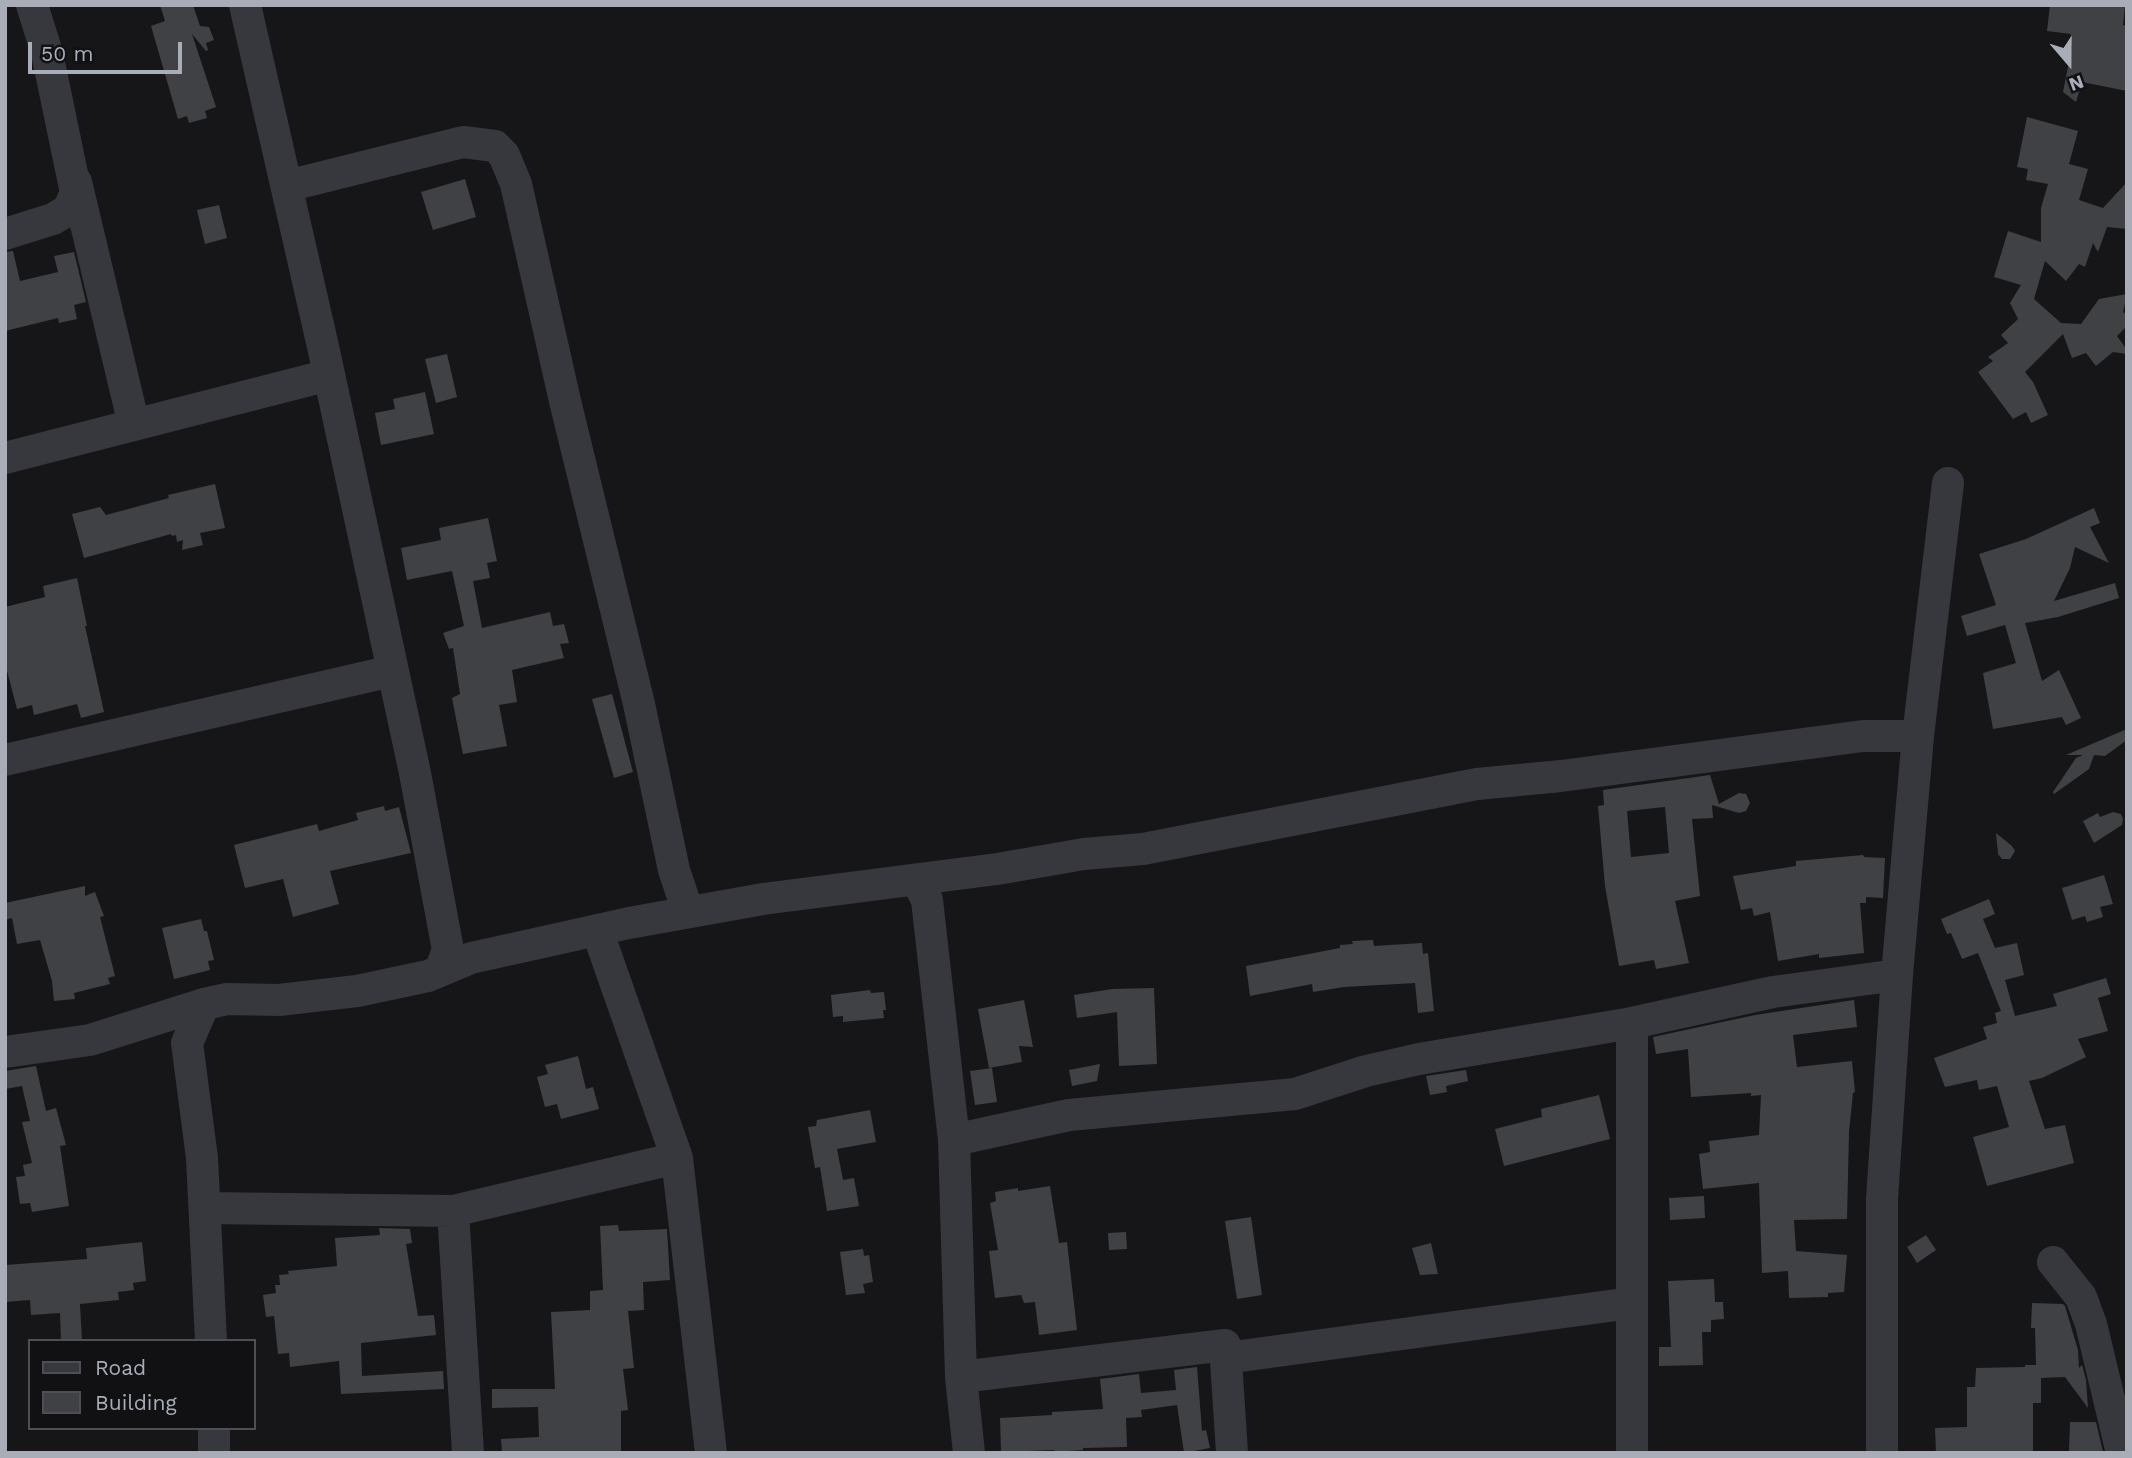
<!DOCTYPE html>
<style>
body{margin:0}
#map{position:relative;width:2132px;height:1458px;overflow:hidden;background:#161618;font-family:"Work Sans",sans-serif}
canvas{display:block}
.frame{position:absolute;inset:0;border:7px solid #a8adb8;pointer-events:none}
.legend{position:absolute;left:28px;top:1339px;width:228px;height:91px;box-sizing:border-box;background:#111113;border:2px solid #4d4f55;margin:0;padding:9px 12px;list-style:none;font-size:21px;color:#a8adb8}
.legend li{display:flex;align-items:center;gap:14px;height:35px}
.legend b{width:35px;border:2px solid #4d4f55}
.north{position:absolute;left:2034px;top:28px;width:70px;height:70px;-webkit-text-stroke:5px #111113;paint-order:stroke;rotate:160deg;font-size:19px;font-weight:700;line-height:28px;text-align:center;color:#a8adb8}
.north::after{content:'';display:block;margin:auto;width:24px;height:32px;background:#a8adb8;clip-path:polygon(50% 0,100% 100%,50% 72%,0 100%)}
.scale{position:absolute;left:28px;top:42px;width:154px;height:32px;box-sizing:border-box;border:4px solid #a8adb8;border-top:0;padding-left:9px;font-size:21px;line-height:24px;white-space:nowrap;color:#a8adb8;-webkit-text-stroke:5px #111113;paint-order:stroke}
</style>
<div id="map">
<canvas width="2132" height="1458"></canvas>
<div class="frame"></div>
<ul class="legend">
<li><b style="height:9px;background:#37383d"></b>Road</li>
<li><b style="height:19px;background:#404145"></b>Building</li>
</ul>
<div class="north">N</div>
<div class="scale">50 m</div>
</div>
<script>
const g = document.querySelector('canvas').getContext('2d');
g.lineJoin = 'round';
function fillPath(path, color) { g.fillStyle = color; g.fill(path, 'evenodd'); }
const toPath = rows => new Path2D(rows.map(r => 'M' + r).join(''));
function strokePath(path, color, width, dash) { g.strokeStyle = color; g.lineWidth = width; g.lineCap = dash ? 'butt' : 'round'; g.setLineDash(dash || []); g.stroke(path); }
fillPath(toPath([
 [160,5,193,5,200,26,209,27,214,40,206,43,208,50,206,51,192,34,216,107,205,111,207,118,189,123,187,116,178,119,151,26,165,21],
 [2050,5,2125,5,2123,25,2127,26,2127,91,2082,82,2076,102,2063,92,2072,46,2070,46,2071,34,2047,31],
 [2027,117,2078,131,2069,164,2088,169,2079,200,2103,208,2127,182,2127,229,2107,227,2098,252,2093,243,2085,267,2079,264,2066,281,2045,261,2034,299,2061,323,2081,324,2099,299,2127,294,2123,312,2127,315,2127,326,2117,336,2127,350,2127,354,2113,352,2096,366,2086,353,2072,358,2063,334,2025,372,2033,382,2048,415,2031,423,2026,412,2013,419,1978,372,1993,361,1988,357,2008,343,2001,335,2018,319,2010,303,2021,285,1994,277,2008,231,2041,242,2041,208,2048,184,2026,180,2028,169,2017,167],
 [465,179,476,217,433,230,421,192],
 [219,205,227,238,205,244,197,210],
 [13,251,20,281,58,272,54,256,74,252,86,302,74,305,77,319,59,323,58,318,5,331,5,252],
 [447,354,457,397,436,403,425,359],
 [425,392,434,434,381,445,375,413,395,409,393,399],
 [215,484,225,528,200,533,203,545,182,550,183,540,177,542,176,535,172,536,171,534,84,558,72,514,100,507,106,515,169,498,168,495],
 [2094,508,2100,523,2090,527,2109,563,2075,547,2070,568,2054,601,2115,583,2119,598,2058,617,2025,623,2042,681,2059,670,2081,718,2066,725,2062,717,1993,729,1983,673,2016,663,2005,625,1967,636,1961,616,1996,605,1979,554,2026,539],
 [488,518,497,561,487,563,490,578,473,581,482,628,550,612,553,626,564,624,569,643,560,644,564,658,512,670,517,702,499,705,507,746,463,754,452,698,460,694,453,648,449,649,443,633,464,626,452,571,407,580,401,548,441,540,439,528],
 [77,578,87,626,85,626,104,712,81,718,77,704,34,715,32,705,17,709,5,663,5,607,45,597,43,586],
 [612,694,633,772,614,778,592,699],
 [2127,729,2127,740,2105,756,2094,755,2089,769,2054,794,2053,792,2076,758,2083,755,2066,755],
 [1710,775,1719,804,1739,793,1746,794,1750,803,1746,811,1739,813,1712,805,1713,818,1692,819,1700,896,1675,901,1689,963,1656,969,1654,960,1619,966,1605,886,1598,806,1604,805,1603,790],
 [1665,807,1669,853,1631,857,1627,811],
 [384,806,385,811,399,807,411,853,330,871,339,904,293,917,283,879,245,888,234,845,317,824,319,831,358,820,356,813],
 [2113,812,2121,814,2123,819,2122,825,2094,843,2083,821,2098,813,2100,817],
 [1996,833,2012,846,2015,851,2010,859,2002,859,1998,854],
 [1863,855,1864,857,1885,858,1883,898,1866,897,1866,903,1860,903,1864,953,1819,958,1819,954,1778,961,1770,912,1754,916,1752,908,1741,910,1733,876,1796,866,1796,861],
 [2104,875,2113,904,2100,907,2103,917,2087,922,2085,916,2072,920,2062,888],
 [85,886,85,896,95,892,104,916,100,917,115,976,108,978,110,984,74,993,75,999,54,1001,52,981,40,940,17,944,12,918,5,920,5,903],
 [1989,899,1995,914,1983,919,1995,948,2017,943,2024,975,2005,980,2015,1016,2057,1006,2053,994,2106,978,2111,994,2098,998,2108,1031,2078,1039,2086,1057,2042,1078,2029,1081,2045,1129,2065,1125,2074,1163,1987,1186,1973,1137,2009,1127,1997,1086,1979,1090,1977,1080,1945,1087,1934,1058,1987,1039,1983,1027,1997,1023,1995,1013,2001,1011,1978,953,1962,959,1951,933,1947,934,1941,919],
 [201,919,204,931,207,931,214,960,208,961,210,970,174,979,162,928],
 [1373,940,1374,946,1422,943,1423,954,1428,953,1434,1011,1418,1013,1415,983,1344,987,1313,992,1312,984,1250,996,1246,966,1340,948,1340,945,1353,944,1352,941],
 [1154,988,1157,1064,1119,1066,1117,1012,1077,1018,1074,995,1112,989],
 [870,990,871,993,884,992,886,1010,883,1010,884,1018,843,1022,843,1016,833,1017,831,995],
 [1024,1000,1033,1047,1019,1046,1022,1062,989,1068,978,1009],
 [1854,1000,1857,1027,1793,1035,1797,1067,1852,1061,1855,1092,1853,1093,1849,1132,1847,1219,1794,1220,1796,1251,1847,1255,1844,1292,1828,1293,1828,1297,1789,1298,1788,1271,1762,1273,1759,1183,1703,1189,1699,1154,1710,1152,1709,1141,1759,1135,1761,1095,1751,1096,1751,1093,1691,1097,1688,1049,1656,1054,1653,1037,1755,1015],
 [578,1056,586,1089,593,1087,599,1109,561,1119,557,1104,545,1107,537,1077,548,1074,545,1065],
 [1100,1064,1097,1081,1072,1086,1069,1070],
 [36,1066,46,1111,56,1108,66,1145,60,1146,69,1206,32,1212,30,1203,20,1204,16,1177,25,1176,23,1165,32,1163,22,1122,30,1121,22,1086,5,1089,5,1071],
 [992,1068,997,1102,975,1105,970,1071],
 [1466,1070,1468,1081,1446,1086,1447,1092,1430,1095,1426,1076],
 [1599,1095,1610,1139,1504,1166,1495,1129,1542,1117,1541,1109],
 [870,1110,876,1142,837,1149,843,1180,854,1178,859,1206,827,1211,820,1167,815,1168,808,1127,816,1126,817,1120],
 [1050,1186,1059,1243,1067,1242,1077,1330,1039,1335,1035,1302,1024,1303,1021,1295,995,1298,989,1251,998,1250,990,1203,996,1201,995,1192,1018,1188,1018,1191],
 [1704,1196,1705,1218,1670,1220,1669,1198],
 [1251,1217,1262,1295,1237,1299,1225,1221],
 [618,1225,619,1231,667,1229,670,1280,643,1282,644,1310,628,1311,634,1368,623,1369,628,1410,621,1411,621,1453,502,1453,501,1439,539,1437,538,1407,492,1408,492,1389,555,1389,551,1312,590,1310,590,1291,603,1290,600,1226],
 [379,1228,410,1229,412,1243,406,1244,418,1316,434,1315,436,1335,361,1343,362,1376,443,1371,444,1389,341,1394,339,1361,290,1367,289,1353,278,1354,274,1316,266,1317,263,1295,276,1293,275,1285,280,1285,279,1275,289,1274,288,1271,337,1266,335,1238,380,1235],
 [1126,1232,1127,1249,1109,1250,1108,1233],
 [1926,1235,1936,1250,1917,1263,1907,1247],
 [142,1242,146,1281,133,1283,134,1290,118,1292,119,1300,80,1304,82,1341,61,1341,60,1313,31,1315,30,1300,5,1302,5,1265,87,1259,86,1248],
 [1431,1243,1438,1274,1420,1275,1412,1248],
 [863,1249,864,1256,869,1255,873,1282,863,1284,865,1293,846,1295,840,1252],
 [1714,1279,1715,1302,1723,1302,1724,1319,1711,1320,1711,1332,1702,1332,1703,1365,1659,1366,1659,1347,1671,1347,1668,1281],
 [2032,1303,2063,1304,2065,1306,2078,1350,2079,1368,2082,1365,2086,1380,2088,1408,2065,1377,2041,1378,2041,1403,2033,1403,2033,1453,1936,1453,1935,1428,1967,1427,1967,1387,1975,1387,1976,1368,2025,1367,2025,1365,2036,1365,2035,1328,2031,1328],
 [1197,1367,1202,1431,1206,1430,1210,1448,1184,1453,1177,1405,1141,1410,1142,1417,1126,1418,1127,1447,1083,1448,1083,1450,1054,1452,1054,1450,1001,1452,1000,1418,1052,1415,1052,1412,1103,1409,1100,1379,1139,1374,1141,1393,1176,1390,1174,1370],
 [2070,1422,2096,1422,2103,1452,2069,1451]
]), '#404145');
strokePath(toPath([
 [245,5,324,351,415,773,448,950,440,971],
 [76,182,134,425],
 [287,186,463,142,495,146,504,155,516,184,565,401,639,704,674,870,688,912],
 [5,234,53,219,68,210,76,193,47,53,32,5],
 [5,458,329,375],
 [5,760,392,671],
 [917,880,927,900,954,1140,961,1377,969,1453],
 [597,930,677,1158,711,1453],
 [204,1004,187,1043,202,1158,211,1341],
 [1632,1023,1632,1453],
 [5,1052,90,1040,204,1004,227,999,279,1000,357,991,428,976,471,958,539,943,629,923,763,899,997,869,1084,854,1143,849,1477,784,1561,776,1863,736,1918,736],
 [954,1140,1069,1115,1295,1094,1366,1071,1419,1059,1632,1023,1773,992,1897,975],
 [205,1208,453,1211,677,1158],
 [453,1211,468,1453],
 [2053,1262,2081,1297,2091,1324,2122,1453],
 [1226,1358,1631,1303],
 [961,1377,1225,1345,1232,1453],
 [214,1428,214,1453],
 [1882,1453,1882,1199,1897,975,1918,736,1948,483]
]), '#37383d', 32);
</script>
